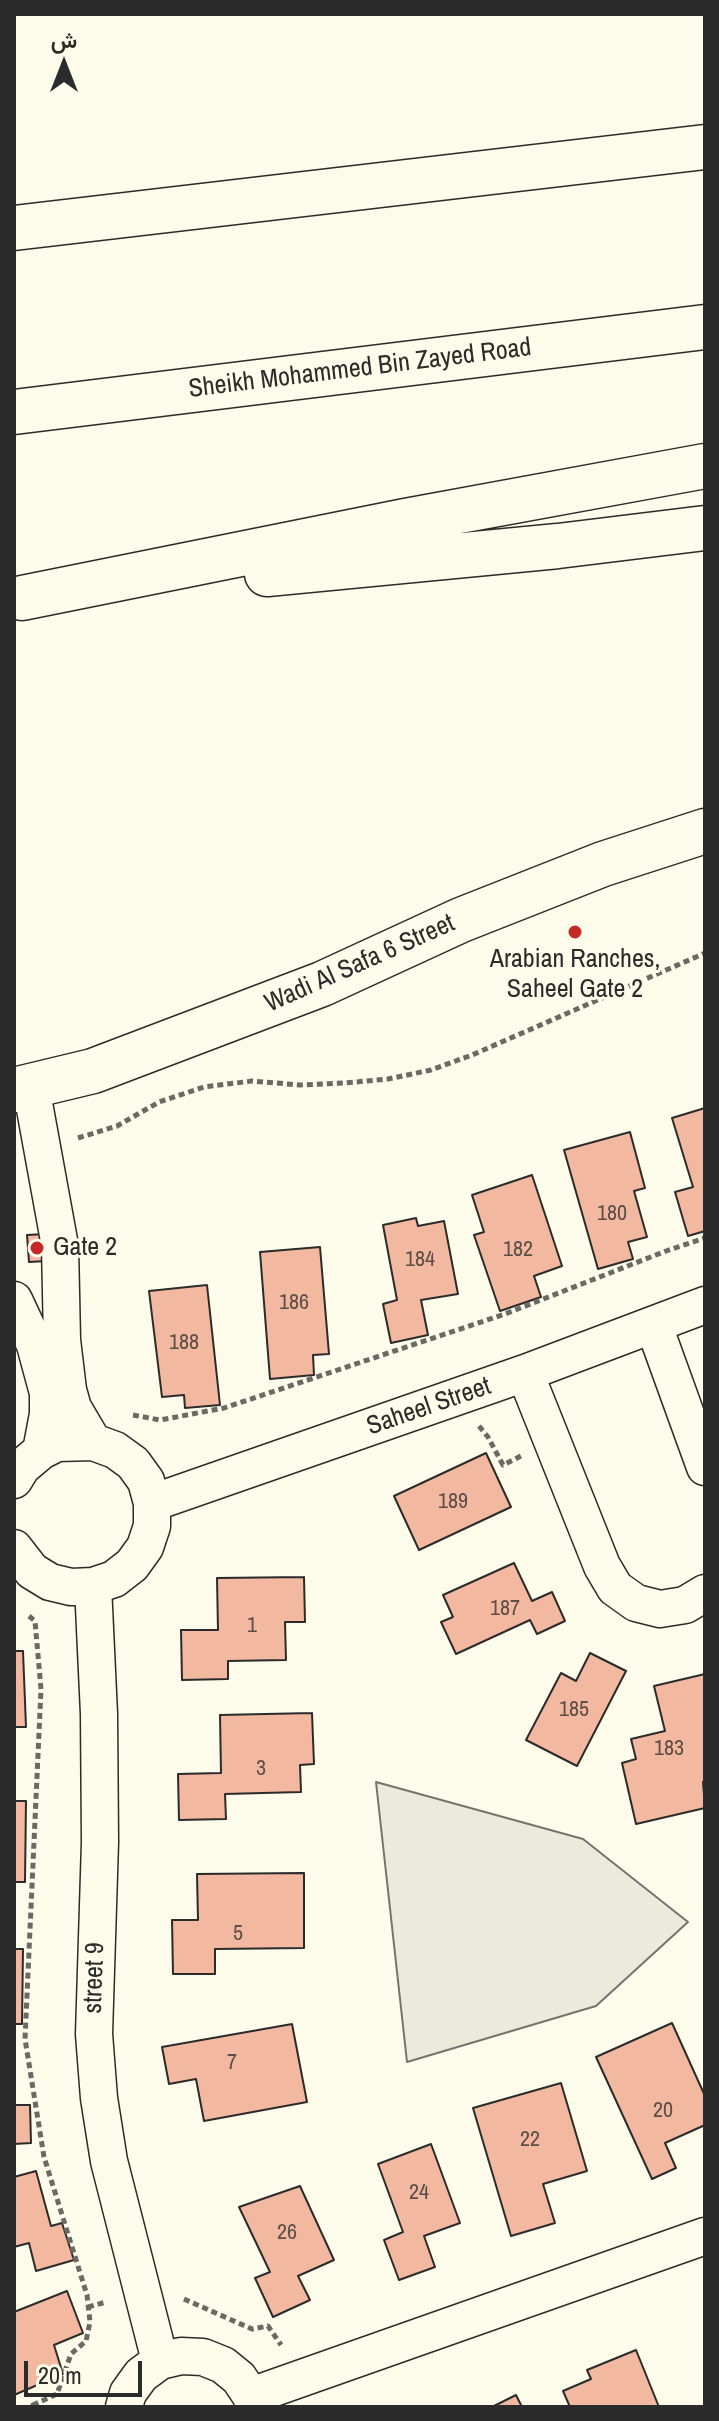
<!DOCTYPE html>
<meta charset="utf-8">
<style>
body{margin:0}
#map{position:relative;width:719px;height:2421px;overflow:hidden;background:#fdfbea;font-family:"Archivo Narrow",Vazirmatn,sans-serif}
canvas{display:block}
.frame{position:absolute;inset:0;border:16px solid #2b2b2b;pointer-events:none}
.north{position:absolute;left:24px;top:24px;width:80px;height:80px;-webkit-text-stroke:6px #fdfbea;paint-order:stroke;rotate:0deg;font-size:22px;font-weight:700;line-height:32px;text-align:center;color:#2b2b2b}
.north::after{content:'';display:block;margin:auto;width:28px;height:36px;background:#2b2b2b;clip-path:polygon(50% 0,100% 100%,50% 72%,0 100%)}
.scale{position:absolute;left:24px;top:2361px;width:118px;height:36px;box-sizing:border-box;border:4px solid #2b2b2b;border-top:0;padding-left:10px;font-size:24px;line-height:28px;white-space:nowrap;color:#2b2b2b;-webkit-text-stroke:6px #fdfbea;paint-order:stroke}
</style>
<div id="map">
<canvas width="719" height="2421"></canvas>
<div class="frame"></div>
<div class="north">ش</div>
<div class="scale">20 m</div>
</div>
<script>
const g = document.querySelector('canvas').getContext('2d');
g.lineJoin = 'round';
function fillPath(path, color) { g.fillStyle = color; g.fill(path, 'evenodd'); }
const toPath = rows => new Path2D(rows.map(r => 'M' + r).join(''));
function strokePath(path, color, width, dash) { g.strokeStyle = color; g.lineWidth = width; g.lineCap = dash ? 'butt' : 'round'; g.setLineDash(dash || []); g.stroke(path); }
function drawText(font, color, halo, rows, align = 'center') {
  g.font = font + ' "Archivo Narrow",sans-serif'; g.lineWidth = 6; g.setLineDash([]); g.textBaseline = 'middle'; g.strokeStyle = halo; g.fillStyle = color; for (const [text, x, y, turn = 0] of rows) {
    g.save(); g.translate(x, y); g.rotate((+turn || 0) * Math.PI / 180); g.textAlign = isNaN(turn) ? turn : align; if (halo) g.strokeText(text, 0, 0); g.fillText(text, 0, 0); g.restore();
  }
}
const green = toPath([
 [376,1782,583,1839,688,1922,596,2006,407,2062,376,1782]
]);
fillPath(green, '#ecebdb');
strokePath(green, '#74746e', 2);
const building = toPath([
 [705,1108,705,1231,688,1236,675,1192,693,1187,672,1118,705,1108],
 [630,1132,645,1188,634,1191,647,1237,628,1242,633,1259,598,1269,564,1150,630,1132],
 [532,1175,562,1266,534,1276,541,1297,500,1311,474,1235,484,1232,472,1195,532,1175],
 [416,1218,418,1226,444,1221,458,1294,421,1300,428,1335,391,1343,383,1304,397,1300,383,1225,416,1218],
 [45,1234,47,1261,29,1262,27,1235,45,1234],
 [320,1247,329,1354,313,1355,314,1375,270,1379,260,1252,320,1247],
 [207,1285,220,1405,185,1408,184,1395,162,1397,149,1291,207,1285],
 [486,1453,511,1507,419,1550,394,1496,486,1453],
 [514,1563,532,1601,552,1592,565,1621,537,1634,530,1620,456,1654,441,1622,453,1617,443,1595,514,1563],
 [304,1577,305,1622,285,1622,286,1660,228,1661,228,1679,182,1680,181,1630,218,1630,217,1578,304,1577],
 [14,1651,23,1651,26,1727,14,1727,14,1651],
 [590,1653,626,1671,577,1766,526,1740,561,1673,576,1681,590,1653],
 [705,1674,705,1781,703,1782,705,1808,636,1824,622,1763,636,1759,631,1739,665,1731,654,1686,705,1674],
 [312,1713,314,1764,300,1765,301,1792,225,1794,226,1819,179,1820,178,1774,221,1773,220,1715,312,1713],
 [14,1801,26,1801,25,1882,14,1882,14,1801],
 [304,1873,304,1948,215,1949,215,1974,173,1974,172,1920,198,1920,197,1874,304,1873],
 [14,1949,23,1949,22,2024,14,2024,14,1949],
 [672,2023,705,2096,705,2125,665,2143,676,2168,652,2179,596,2057,672,2023],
 [292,2024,307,2102,204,2121,196,2079,169,2084,162,2047,292,2024],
 [561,2083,587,2171,543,2184,555,2223,511,2236,473,2108,561,2083],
 [14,2105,30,2105,31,2143,14,2144,14,2105],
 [431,2144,460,2223,424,2236,435,2267,399,2280,384,2240,403,2232,378,2164,431,2144],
 [36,2171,51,2226,62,2223,74,2260,36,2271,29,2243,14,2247,14,2177,36,2171],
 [300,2186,334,2260,298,2276,310,2300,273,2317,255,2278,270,2272,239,2207,300,2186],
 [67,2291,83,2333,54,2345,63,2374,14,2395,14,2312,67,2291],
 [636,2350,659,2407,570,2407,563,2391,591,2379,587,2370,636,2350],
 [516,2395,522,2407,492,2407,516,2395]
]);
fillPath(building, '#f2b8a0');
strokePath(building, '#2b2b2b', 2);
const street = toPath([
 [31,1087,60,1246,62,1340,68,1390,73,1408,93,1442],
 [14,1300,35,1345,48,1393,48,1414,41,1451],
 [654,1326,705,1467],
 [525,1373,602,1566,615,1588,636,1603,660,1609,685,1605,705,1593],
 [14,1480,22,1467,41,1451,57,1443,93,1442,115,1450,133,1463,146,1481,152,1503,152,1526,145,1547,132,1565,114,1579,93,1586,71,1587,50,1582,32,1571,14,1548],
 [152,1503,525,1373,705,1305],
 [93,1586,99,1714,100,1842,94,2034,99,2098,109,2161,160,2361],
 [251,2396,705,2236],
 [124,2407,128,2393,141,2375,160,2361,181,2356,203,2357,223,2365,239,2378,251,2396,254,2407]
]);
const secondary = toPath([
 [14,1090,93,1071,322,984,461,920,603,864,705,831]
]);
const highway = toPath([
 [14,228,705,147],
 [14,412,705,327],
 [267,574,558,546,705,528],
 [22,598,405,521,705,466]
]);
strokePath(street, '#2b2b2b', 39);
strokePath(secondary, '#2b2b2b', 47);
strokePath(highway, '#2b2b2b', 47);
strokePath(toPath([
 [78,1138,117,1126,159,1102,204,1087,252,1081,300,1085,345,1083,388,1079,431,1070,472,1055,705,953],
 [133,1415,160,1420,224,1408,505,1314,666,1251,705,1238],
 [479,1426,488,1437,503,1465,521,1456],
 [29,1616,35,1621,41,1689,25,2039,44,2157,87,2295,90,2322,86,2341,71,2354,57,2394,33,2405,34,2407],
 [184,2299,252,2329,268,2326,281,2345],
 [88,2307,106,2302]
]), '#6a6964', 5, [6, 4]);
strokePath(street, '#fdfbea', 36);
strokePath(secondary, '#fdfbea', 44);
strokePath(highway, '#fdfbea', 44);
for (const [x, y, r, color] of [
 [575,932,8,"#c62828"],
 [37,1248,8,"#c62828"]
]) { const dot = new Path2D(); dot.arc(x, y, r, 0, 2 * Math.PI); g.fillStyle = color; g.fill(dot); strokePath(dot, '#fdfbea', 3); }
drawText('22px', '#5d4e48', null, [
 ["180",612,1214],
 ["182",518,1250],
 ["184",420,1260],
 ["186",294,1303],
 ["188",184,1343],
 ["189",453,1502],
 ["187",505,1609],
 ["1",252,1626],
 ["185",574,1710],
 ["183",669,1749],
 ["3",261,1769],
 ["5",238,1934],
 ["7",232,2063],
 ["20",663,2111],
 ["22",530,2140],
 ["24",419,2193],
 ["26",287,2233]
]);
drawText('26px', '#2b2b2b', '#fdfbea', [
 ["Sheikh Mohammed Bin Zayed Road",360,369,-7],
 ["Wadi Al Safa 6 Street",360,964,-24],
 ["Saheel Street",429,1407,-19],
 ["street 9",95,1978,-88]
]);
drawText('26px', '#2b2b2b', '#fdfbea', [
 ["Arabian Ranches,",575,960],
 ["Saheel Gate 2",575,990],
 ["Gate 2",53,1248,"left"]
]);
</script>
